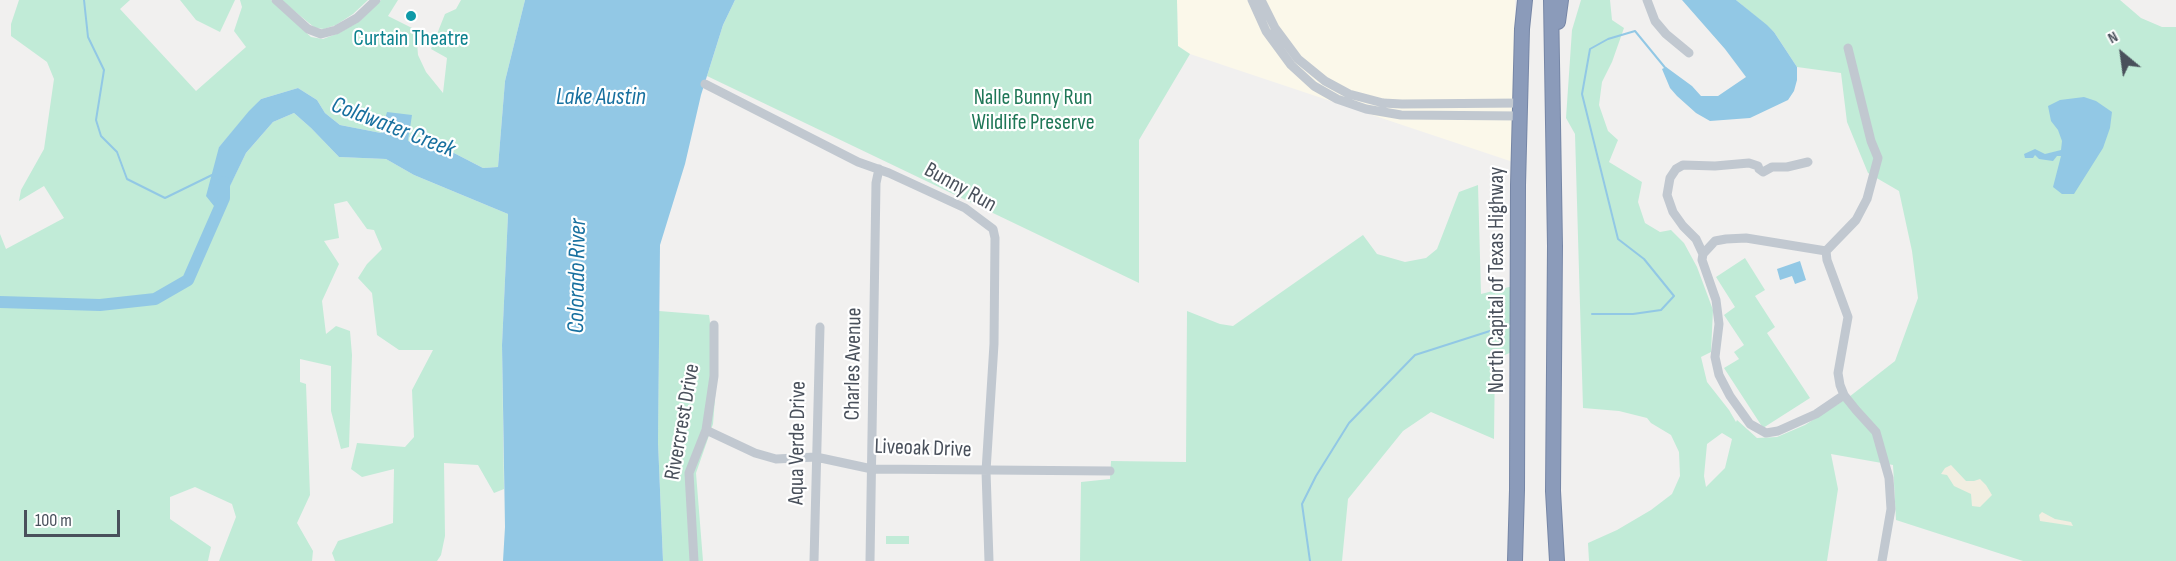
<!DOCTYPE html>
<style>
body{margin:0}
#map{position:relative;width:2176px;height:561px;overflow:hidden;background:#f1f0ef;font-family:"Sofia Sans Condensed",sans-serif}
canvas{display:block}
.north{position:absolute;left:2092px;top:24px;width:60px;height:60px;-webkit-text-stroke:4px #fff;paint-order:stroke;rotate:331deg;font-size:16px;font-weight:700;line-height:24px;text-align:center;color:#49505b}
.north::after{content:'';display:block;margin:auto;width:21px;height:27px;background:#49505b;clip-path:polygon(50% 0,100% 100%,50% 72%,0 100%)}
.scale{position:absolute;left:24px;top:510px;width:96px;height:27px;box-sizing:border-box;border:3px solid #49505b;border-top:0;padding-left:8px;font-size:18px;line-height:21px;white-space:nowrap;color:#49505b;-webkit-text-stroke:4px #fff;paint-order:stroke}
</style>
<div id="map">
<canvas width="2176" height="561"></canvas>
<div class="north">N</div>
<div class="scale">100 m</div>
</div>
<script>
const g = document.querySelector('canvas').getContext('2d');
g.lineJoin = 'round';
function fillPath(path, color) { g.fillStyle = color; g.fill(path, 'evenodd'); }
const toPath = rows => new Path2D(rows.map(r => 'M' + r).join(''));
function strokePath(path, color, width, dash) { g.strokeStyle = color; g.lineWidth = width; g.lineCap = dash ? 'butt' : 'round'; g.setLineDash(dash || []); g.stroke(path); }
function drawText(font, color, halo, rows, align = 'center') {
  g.font = font + ' "Sofia Sans Condensed",sans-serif'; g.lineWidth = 4.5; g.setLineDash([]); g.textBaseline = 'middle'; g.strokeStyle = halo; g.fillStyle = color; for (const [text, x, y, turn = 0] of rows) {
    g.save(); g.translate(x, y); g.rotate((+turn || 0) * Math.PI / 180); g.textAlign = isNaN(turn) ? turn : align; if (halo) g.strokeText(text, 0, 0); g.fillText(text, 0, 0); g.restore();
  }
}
fillPath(toPath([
 [1177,0,1515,0,1515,119,1513,162,1190,54,1178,46]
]), '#fbf8ea');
fillPath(toPath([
 [19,0,130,0,120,9,196,91,246,47,234,31,242,7,240,0,271,0,311,37,323,39,339,33,360,21,381,0,398,0,388,16,416,30,418,55,426,72,443,93,447,58,431,49,445,14,456,9,461,0,525,0,505,81,498,167,483,168,452,152,408,141,411,115,381,133,340,125,325,113,317,100,298,88,261,99,219,147,218,210,246,153,273,122,294,113,311,128,339,157,386,159,414,175,508,214,502,345,504,489,494,493,478,465,444,463,445,536,441,555,437,561,335,561,332,553,338,541,393,523,394,469,362,477,351,469,357,443,405,447,414,437,412,390,433,350,399,350,377,335,372,293,358,278,367,264,382,249,374,230,367,229,347,201,334,204,339,238,324,241,339,264,322,301,326,334,336,326,350,331,352,355,349,447,341,449,331,411,331,366,300,359,300,382,306,384,310,495,297,523,313,551,312,561,219,561,236,517,232,504,195,487,170,497,170,519,211,547,208,561,0,561,0,234,6,249,64,218,44,186,19,201,21,190,44,149,54,79,47,62,11,36,11,24],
 [180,0,235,0,220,32,196,20],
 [281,0,368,0,353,14,336,25,324,29,315,28],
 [735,0,1177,0,1178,46,1190,54,1139,140,1139,283,707,76,723,25],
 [1581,0,1610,0,1612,20,1624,28,1612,62,1602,82,1599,105,1608,131,1618,140,1609,162,1642,182,1638,202,1645,223,1660,232,1671,230,1684,243,1697,267,1713,310,1711,352,1701,357,1707,382,1729,410,1736,422,1737,420,1757,438,1777,437,1805,425,1849,397,1895,361,1918,298,1912,251,1899,191,1868,173,1847,122,1841,73,1797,67,1774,32,1736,0,2120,0,2141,18,2162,27,2176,27,2176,561,2023,561,1896,520,1893,465,1831,454,1838,489,1827,561,1589,561,1588,543,1617,530,1651,510,1672,494,1680,476,1679,452,1671,435,1651,423,1647,418,1619,411,1583,408,1575,134,1566,118,1572,30],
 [1722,433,1732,439,1725,468,1706,487,1704,476,1707,444],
 [1478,185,1481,294,1513,286,1512,352,1495,359,1494,439,1431,412,1403,431,1348,499,1342,561,1080,561,1081,482,1110,479,1111,461,1186,462,1187,311,1220,324,1233,326,1363,235,1377,254,1405,262,1426,258,1437,249,1459,192],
 [1745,258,1765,290,1755,296,1775,327,1767,333,1810,398,1763,428,1724,368,1739,359,1734,352,1744,345,1724,315,1735,307,1716,277],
 [659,311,709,315,717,373,713,424,696,473,703,561,663,561,658,442],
 [886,536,909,536,909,544,886,544]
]), '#c1ebd7');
fillPath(toPath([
 [1951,465,1966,481,1974,481,1980,479,1986,485,1992,495,1980,507,1972,506,1971,494,1954,486,1947,475,1941,474,1945,468],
 [2042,512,2055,519,2071,522,2073,526,2040,521,2039,515]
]), '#f1eee1');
fillPath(toPath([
 [525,0,735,0,723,25,701,95,685,164,660,245,658,442,663,561,503,561,505,527,502,345,508,214,414,175,386,159,339,157,311,128,294,113,273,122,246,153,218,211,206,196,219,147,249,111,261,99,298,88,317,100,325,113,340,125,381,133,387,112,412,115,408,141,452,152,483,168,498,167,505,81],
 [1682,0,1736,0,1767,25,1774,32,1797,67,1797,80,1794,91,1788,100,1750,118,1710,121,1696,113,1677,96,1670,88,1662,69,1666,67,1692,86,1701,96,1718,96,1746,77,1725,49],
 [2084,97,2096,101,2112,112,2110,128,2103,148,2074,194,2062,194,2053,187,2061,156,2057,156,2053,161,2039,159,2035,155,2033,158,2025,158,2024,154,2035,149,2045,154,2061,150,2062,141,2058,130,2051,121,2048,106,2060,100],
 [1800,261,1806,280,1795,284,1792,276,1780,280,1777,269]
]), '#92c8e5');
strokePath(toPath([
 [84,0,88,37,104,70,96,120,101,136,117,152,127,179,165,198,212,175],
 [1592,314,1633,314,1661,310,1674,296,1644,259,1618,239,1582,94,1590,49,1608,39,1635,31,1667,70],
 [1310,561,1302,504,1316,476,1349,423,1415,355,1493,330]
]), '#92c8e5', 2);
strokePath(toPath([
 [0,302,100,305,155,299,188,280,224,198,224,182]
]), '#92c8e5', 12);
const highway = toPath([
 [1551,0,1555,246,1553,491,1557,561],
 [1558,22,1561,0],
 [1515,561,1517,490,1518,185,1522,29,1525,0]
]);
strokePath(highway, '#7686a6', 16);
strokePath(toPath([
 [276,0,308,29,321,34,336,30,357,18,376,0],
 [1252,0,1266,31,1291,65,1314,86,1337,99,1366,109,1401,115,1521,116],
 [1261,0,1275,28,1298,59,1325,81,1349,94,1383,103,1402,104,1521,103],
 [1647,0,1655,21,1666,34,1689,53],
 [705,84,858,162,889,173,965,208,993,229,995,238,994,344,986,471,989,561],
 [1826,251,1827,260,1848,317,1838,373,1840,385,1844,395,1856,410,1876,432,1889,478,1891,509,1882,561],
 [1703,254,1696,239,1683,226,1673,212,1667,195,1670,178,1676,169,1683,165,1715,166,1749,163,1758,166,1759,169,1763,172,1772,167,1787,167,1808,162],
 [1844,395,1816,414,1778,431,1766,433,1750,424,1730,396,1719,375,1715,357,1719,324,1716,300,1702,260,1703,254,1715,241,1726,239,1746,238,1826,251,1856,220,1867,199,1878,158,1871,141,1848,48],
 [706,430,755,453,776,459,816,457,872,469,1110,471],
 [694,561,689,473,706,430,714,376,714,325],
 [814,561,820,327],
 [870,561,876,183,879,169]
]), '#c1c8d0', 9);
strokePath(highway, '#8b9bba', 14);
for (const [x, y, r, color] of [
 [411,16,6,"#0f9aa8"]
]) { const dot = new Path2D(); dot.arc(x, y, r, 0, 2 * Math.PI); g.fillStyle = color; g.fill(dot); strokePath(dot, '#fff', 2); }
drawText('22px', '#0d838f', '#fff', [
 ["Curtain Theatre",411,39]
]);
drawText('22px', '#1f7757', '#fff', [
 ["Nalle Bunny Run",1033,98],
 ["Wildlife Preserve",1033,123]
]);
drawText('22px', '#49505b', '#fff', [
 ["Bunny Run",960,188,29],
 ["North Capital of Texas Highway",1497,280,-90],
 ["Charles Avenue",854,364,-89],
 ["Rivercrest Drive",683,422,-80],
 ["Aqua Verde Drive",798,443,-89],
 ["Liveoak Drive",923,449,2]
]);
drawText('italic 24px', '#18709f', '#fff', [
 ["Lake Austin",601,98],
 ["Coldwater Creek",393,128,21],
 ["Colorado River",578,276,-89]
]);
</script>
